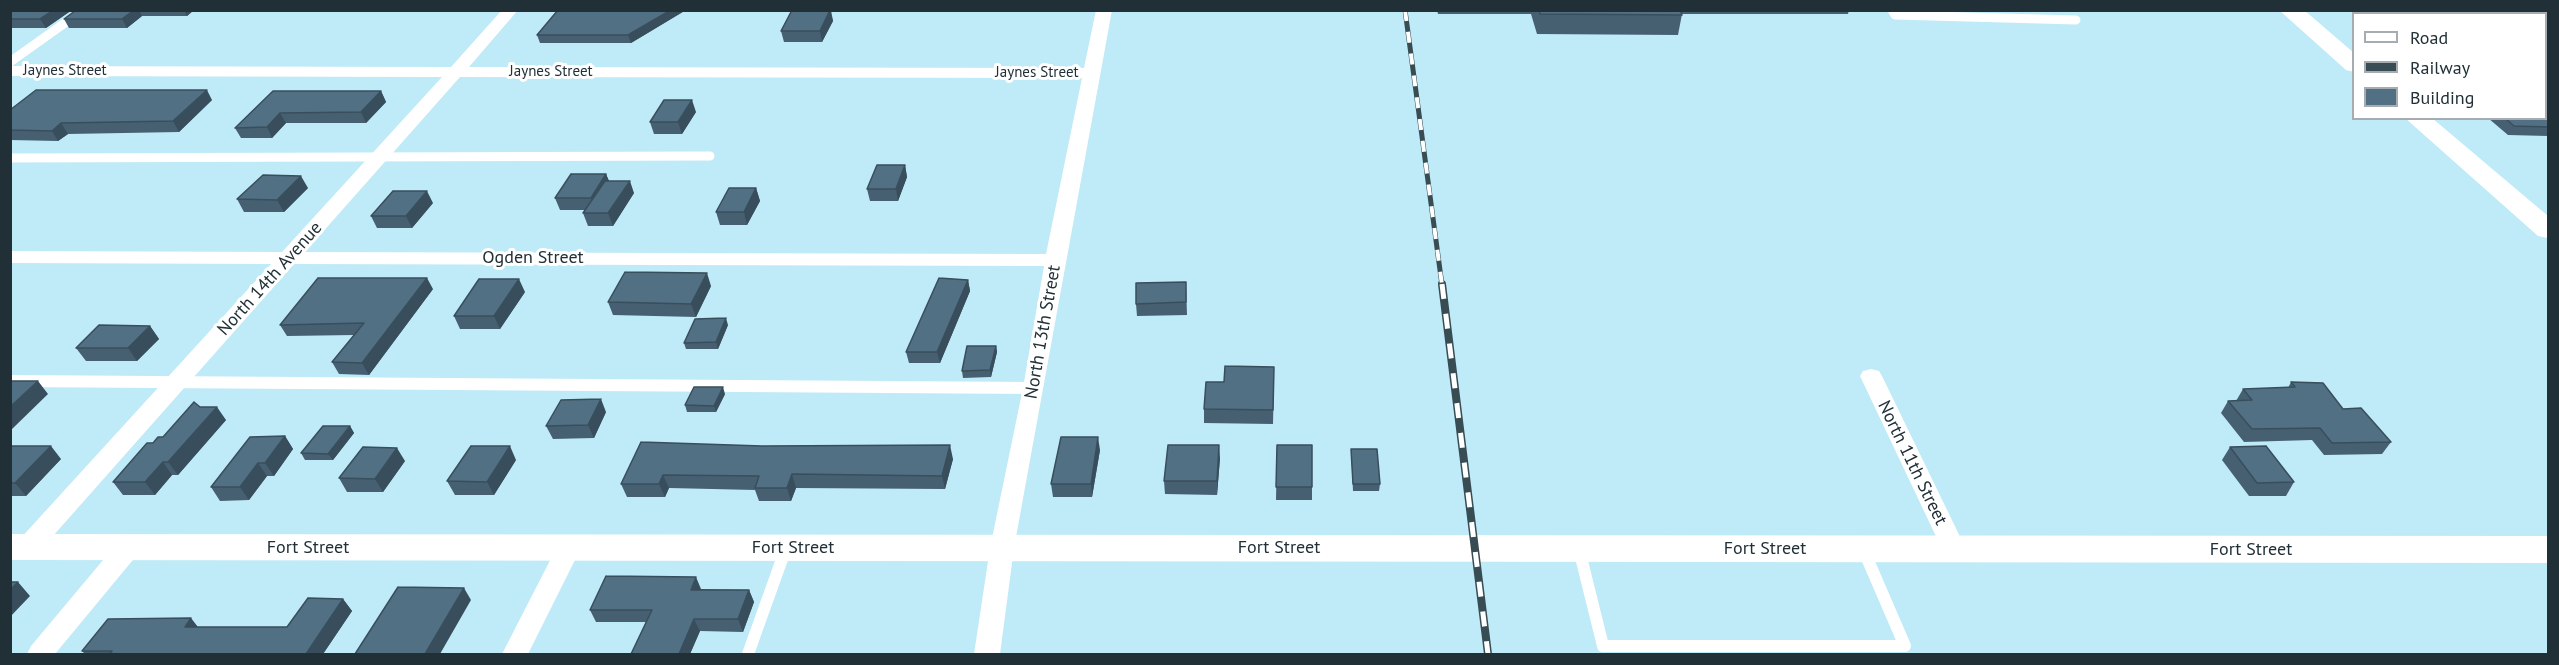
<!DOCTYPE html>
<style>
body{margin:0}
#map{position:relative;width:2559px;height:665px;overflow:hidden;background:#bfeaf8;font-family:"PT Sans",sans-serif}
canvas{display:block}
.frame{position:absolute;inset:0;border:12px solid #203036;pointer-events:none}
.legend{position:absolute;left:2352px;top:12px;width:195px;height:108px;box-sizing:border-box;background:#fff;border:2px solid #a6acaf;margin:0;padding:8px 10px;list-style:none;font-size:18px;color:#203036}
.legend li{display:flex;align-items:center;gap:12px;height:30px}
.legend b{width:30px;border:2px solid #a6acaf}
</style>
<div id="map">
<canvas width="2559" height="665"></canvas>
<div class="frame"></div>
<ul class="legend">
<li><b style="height:8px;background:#fff"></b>Road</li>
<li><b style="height:8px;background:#384c53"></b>Railway</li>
<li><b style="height:16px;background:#517084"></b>Building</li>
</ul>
</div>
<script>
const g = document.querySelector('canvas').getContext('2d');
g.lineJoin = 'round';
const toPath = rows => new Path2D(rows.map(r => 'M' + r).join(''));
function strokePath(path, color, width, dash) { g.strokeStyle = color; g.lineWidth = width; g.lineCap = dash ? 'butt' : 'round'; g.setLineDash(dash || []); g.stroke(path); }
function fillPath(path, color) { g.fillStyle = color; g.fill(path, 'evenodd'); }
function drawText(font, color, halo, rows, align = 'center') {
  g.font = font + ' "PT Sans",sans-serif'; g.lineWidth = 6; g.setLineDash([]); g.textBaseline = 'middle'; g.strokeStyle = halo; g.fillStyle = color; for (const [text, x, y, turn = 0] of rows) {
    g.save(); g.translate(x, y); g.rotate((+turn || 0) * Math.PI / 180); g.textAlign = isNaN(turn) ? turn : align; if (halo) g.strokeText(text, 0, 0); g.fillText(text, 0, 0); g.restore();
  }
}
strokePath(toPath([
 [1892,10,1895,15,2076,20],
 [10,62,83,10],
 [10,158,710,156]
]), '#fff', 9);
strokePath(toPath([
 [10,381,1034,388],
 [1579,549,1603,646,1905,646,1864,551],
 [748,654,786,548]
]), '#fff', 12);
fillPath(toPath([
 [502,10,518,10,469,67,1084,68,1096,10,1112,10,1014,548,1000,654,974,654,990,548,1023,388,1044,266,294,264,37,554,28,556,19,554,16,547,19,540,271,264,10,263,10,251,282,252,442,77,10,76,10,66,451,67,502,10],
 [460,77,1082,78,1046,254,305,252,460,77],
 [2507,10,2524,10,2526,14,2509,14,2507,10],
 [2546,27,2548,28,2548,39,2546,38,2546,27],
 [2546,65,2548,65,2548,75,2546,75,2546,65],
 [1871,369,1879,371,1882,376,1966,549,1963,556,1954,558,1945,556,1942,549,1860,376,1863,371,1871,369],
 [128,539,137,541,140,548,137,555,55,654,27,654,31,646,119,541,128,539],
 [569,539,578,541,581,548,528,654,502,654,560,541,569,539]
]), '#fff');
fillPath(toPath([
 [2279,10,2304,10,2354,53,2354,72,2346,70,2279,10],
 [2405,118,2432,118,2548,216,2548,238,2538,236,2405,118],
 [10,534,2548,536,2548,563,10,560,10,534]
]), '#fff');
const railFar1 = toPath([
 [1405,10,1442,285]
]);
const rail = toPath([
 [1442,284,1488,654]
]);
strokePath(railFar1, '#384c53', 5);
strokePath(rail, '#384c53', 8);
strokePath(railFar1, '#fff', 4, [11]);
strokePath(rail, '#fff', 5, [15]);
fillPath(toPath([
 [10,10,72,10,46,28,10,28],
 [76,10,194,10,187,16,142,16,127,28,69,28,64,19],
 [686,10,631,43,540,43,537,35],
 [792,10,831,10,833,21,822,42,784,42,781,31],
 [1437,10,1849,10,1848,14,1682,14,1678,35,1537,34,1531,14,1438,14],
 [2412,10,2452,10,2452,11,2414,12],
 [273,91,381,91,386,102,366,123,286,123,272,138,241,138,235,128],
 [212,100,179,132,68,134,58,141,10,140,10,110],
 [2548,102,2548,136,2508,135,2488,118,2546,118],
 [696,112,682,134,654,134,650,122],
 [905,165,907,177,898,201,870,201,867,189],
 [606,174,609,181,634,193,613,226,588,226,583,213,585,210,560,210,555,198],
 [308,188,284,212,244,212,237,199],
 [756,188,760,201,747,225,720,225,716,212],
 [433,203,412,228,377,228,371,216],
 [968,280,970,291,940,363,909,363,906,352],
 [1186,282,1187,315,1137,316,1136,304],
 [711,286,696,317,613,315,608,302],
 [433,289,369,375,339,374,332,362,354,335,287,336,280,325],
 [525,292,500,329,460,329,454,316],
 [728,325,718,349,686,349,684,343],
 [150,326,159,339,137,361,86,361,76,348],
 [996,346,997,352,991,377,963,378,962,371],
 [1274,380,1273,424,1204,423,1204,409],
 [2291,382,2343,409,2391,442,2382,454,2324,455,2312,440,2244,442,2221,413,2228,401,2236,401,2243,389,2288,388],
 [725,394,716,412,687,412,685,405],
 [200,407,226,420,178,475,172,475,155,495,123,495,113,482,153,443,163,437],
 [606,412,594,438,553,439,546,426],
 [350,426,354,433,333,460,305,460,301,453],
 [285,436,293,449,274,476,267,476,249,500,220,501,211,487],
 [641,442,953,459,945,489,796,488,791,501,759,501,755,490,669,488,665,497,627,497,621,484],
 [1277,445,1312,445,1312,500,1276,500],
 [10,446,61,459,26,496,10,496],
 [2230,447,2294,482,2286,496,2249,496,2222,460],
 [1351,449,1380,484,1379,491,1353,491],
 [1100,450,1092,497,1053,497,1051,484],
 [1220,458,1217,495,1165,494,1164,481],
 [516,460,494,495,455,495,447,481],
 [405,461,383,492,347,492,339,478],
 [701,589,749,590,754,602,743,632,700,631,690,654,631,654,646,622,596,622,590,610],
 [343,599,352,611,323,654,85,654,82,651,198,627,287,627]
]), '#466072');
fillPath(toPath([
 [54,10,72,10,46,28,40,19],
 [134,10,139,10,142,16,127,28,122,19],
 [184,10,194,10,187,16],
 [671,10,686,10,631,43,628,35],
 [830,10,833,21,822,42,820,31],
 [207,90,212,100,179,132,173,121],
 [381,91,386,102,366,123,361,112],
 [692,100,696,112,682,134,678,122],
 [280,113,286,123,272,138,267,127],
 [61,123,68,134,58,141,52,131],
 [905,165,907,177,898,201,896,189],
 [606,174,611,186,595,210,591,198],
 [301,176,308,188,284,212,277,200],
 [630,181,634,193,613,226,608,213],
 [756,188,760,201,747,225,744,212],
 [427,191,433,203,412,228,406,216],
 [707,273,711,286,696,317,691,304],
 [427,278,433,289,369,375,362,363],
 [519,279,525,292,500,329,494,316],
 [968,280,970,291,940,363,937,352],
 [726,318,728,325,718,349,716,342],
 [150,326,159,339,137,361,128,348],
 [996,346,997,352,991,377,990,370],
 [38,381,48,394,10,431,10,407],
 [723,387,725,394,716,412,714,406],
 [601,399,606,412,594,438,588,425],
 [217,407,226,420,178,475,168,462],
 [350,426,354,433,333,460,328,454],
 [285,436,293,449,274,476,265,463],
 [1098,437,1100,450,1092,497,1091,484],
 [950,445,953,459,945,489,942,476],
 [1219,445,1220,458,1217,495,1217,481],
 [51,446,61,459,26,496,15,483],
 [510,446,516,460,494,495,487,482],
 [397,448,405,461,383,492,375,479],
 [163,462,172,475,155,495,145,482],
 [258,463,267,476,249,500,240,487],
 [792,474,796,488,791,501,787,488],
 [663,475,669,488,665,497,659,484],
 [696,577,701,589,696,602,691,590],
 [18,582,30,596,10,617,10,590],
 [464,588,471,600,440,654,425,654],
 [749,590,754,602,743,632,738,619],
 [343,599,352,611,323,654,306,654],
 [191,618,201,631,185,627],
 [694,619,700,631,690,654,679,654]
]), '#394e5c');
const building = toPath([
 [10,10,54,10,40,19,10,19,10,10],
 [76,10,134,10,122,19,64,19,76,10],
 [558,10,671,10,628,35,537,35,558,10],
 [792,10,830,10,820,31,781,31,792,10],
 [1539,10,1680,10,1682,15,1540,14,1539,10],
 [36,90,207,90,173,121,61,123,52,131,10,130,10,110,36,90],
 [273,91,381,91,361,112,280,113,267,127,235,128,273,91],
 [664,100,692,100,678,122,650,122,664,100],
 [2546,102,2548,102,2548,127,2514,126,2505,118,2546,118,2546,102],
 [877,165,905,165,896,189,867,189,877,165],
 [571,174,606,174,591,198,555,198,571,174],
 [263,175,301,176,277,200,237,199,263,175],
 [605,181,630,181,608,213,583,213,605,181],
 [729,188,756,188,744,212,716,212,729,188],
 [393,191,427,191,406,216,371,216,393,191],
 [625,272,707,273,691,304,608,302,625,272],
 [318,278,427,278,362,363,332,362,364,323,280,325,318,278],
 [939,278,968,280,937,352,906,352,939,278],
 [479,279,519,279,494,316,454,316,479,279],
 [1186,282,1186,302,1136,304,1136,283,1186,282],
 [726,318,716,342,684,343,695,319,726,318],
 [99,325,150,326,128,348,76,348,99,325],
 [967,346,996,346,990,370,962,371,967,346],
 [1225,366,1274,367,1273,410,1204,409,1206,382,1224,382,1225,366],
 [10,381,38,381,10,407,10,381],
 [2291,382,2323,383,2343,409,2361,408,2391,442,2332,443,2320,428,2252,429,2228,401,2252,400,2243,389,2295,387,2291,382],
 [694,387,723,387,714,406,685,405,694,387],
 [601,399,588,425,546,426,561,400,601,399],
 [194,402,200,407,217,407,168,462,163,462,145,482,113,482,147,443,153,443,158,437,163,437,194,402],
 [323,426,350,426,328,454,301,453,323,426],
 [285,436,265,463,258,463,240,487,211,487,250,437,285,436],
 [1061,437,1098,437,1091,484,1051,484,1061,437],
 [641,442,762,446,950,445,942,476,792,474,787,488,755,488,759,476,663,475,659,484,621,484,641,442],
 [1168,445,1219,445,1217,481,1164,481,1168,445],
 [1277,445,1312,445,1312,487,1276,487,1277,445],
 [10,446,51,446,15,483,10,483,10,446],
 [471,446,510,446,487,482,447,481,471,446],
 [2266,446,2294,482,2257,483,2230,447,2266,446],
 [363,447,397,448,375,479,339,478,363,447],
 [1351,449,1377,449,1380,484,1353,484,1351,449],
 [606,576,696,577,691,590,749,590,738,619,694,619,679,654,631,654,652,610,590,610,606,576],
 [10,582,18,582,10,590,10,582],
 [398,587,464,588,425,654,355,654,398,587],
 [308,598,343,599,306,654,109,654,112,651,82,651,108,619,191,618,185,627,287,627,308,598]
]);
fillPath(building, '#517084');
strokePath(building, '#394e5c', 1.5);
drawText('15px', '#203036', '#fff', [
 ["Jaynes Street",65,71],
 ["Jaynes Street",551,72],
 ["Jaynes Street",1037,73]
]);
drawText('18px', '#203036', '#fff', [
 ["Ogden Street",533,258],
 ["North 14th Avenue",270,279,-48],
 ["North 13th Street",1043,332,-80],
 ["North 11th Street",1912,463,64],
 ["Fort Street",308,548],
 ["Fort Street",793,548],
 ["Fort Street",1279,548],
 ["Fort Street",1765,549],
 ["Fort Street",2251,550]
]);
</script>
